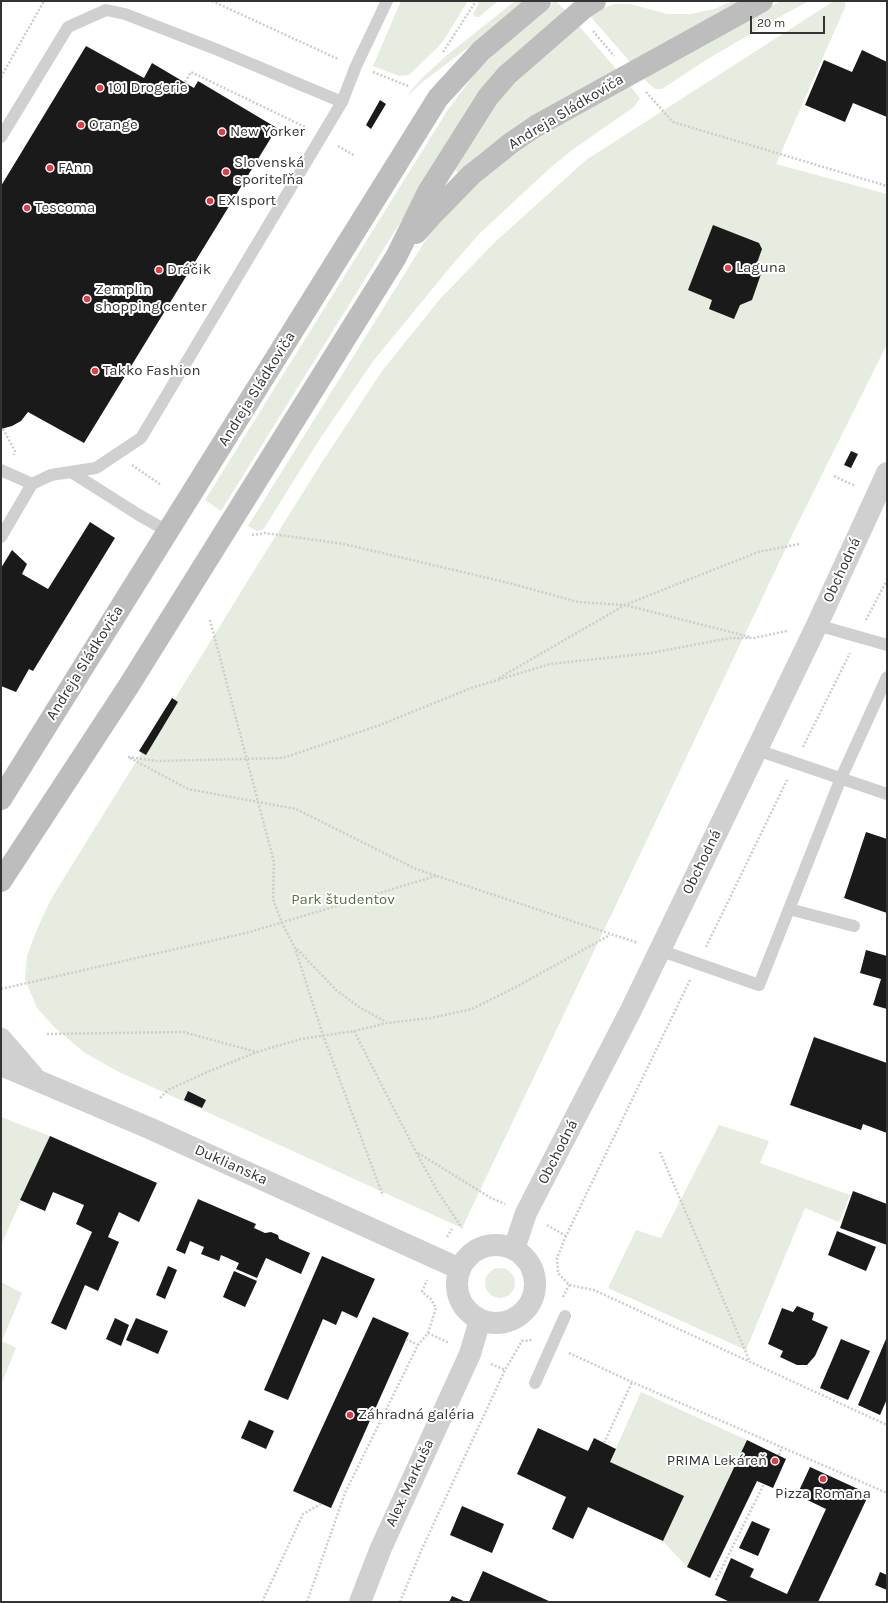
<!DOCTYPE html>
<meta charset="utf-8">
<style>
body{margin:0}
#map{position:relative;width:888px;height:1603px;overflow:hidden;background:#fff;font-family:Karla,sans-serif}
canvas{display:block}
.frame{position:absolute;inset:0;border:2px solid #333;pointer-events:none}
.scale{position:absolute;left:750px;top:16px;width:75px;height:18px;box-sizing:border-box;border:2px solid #333;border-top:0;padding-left:5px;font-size:12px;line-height:14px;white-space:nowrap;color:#333;-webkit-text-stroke:3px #fff;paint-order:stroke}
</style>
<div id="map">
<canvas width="888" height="1603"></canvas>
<div class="frame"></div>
<div class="scale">20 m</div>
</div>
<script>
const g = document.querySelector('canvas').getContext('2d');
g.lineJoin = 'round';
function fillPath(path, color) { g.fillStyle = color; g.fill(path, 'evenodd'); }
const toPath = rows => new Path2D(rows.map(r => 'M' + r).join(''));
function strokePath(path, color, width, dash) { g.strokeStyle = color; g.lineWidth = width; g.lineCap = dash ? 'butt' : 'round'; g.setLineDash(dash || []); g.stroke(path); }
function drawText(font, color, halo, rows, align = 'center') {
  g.font = font + ' Karla,sans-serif'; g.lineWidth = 4; g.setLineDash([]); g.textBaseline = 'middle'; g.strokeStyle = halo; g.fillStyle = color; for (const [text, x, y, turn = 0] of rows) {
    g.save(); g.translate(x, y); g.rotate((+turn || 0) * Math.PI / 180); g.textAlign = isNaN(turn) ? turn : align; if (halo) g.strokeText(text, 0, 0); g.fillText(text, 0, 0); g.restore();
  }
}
fillPath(toPath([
 [401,1,468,1,444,40,437,48,409,75,399,76,373,66],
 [480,1,498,1,479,17,476,17,473,14],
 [515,1,527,1,494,28,424,81,406,97,420,80,446,56],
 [555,1,566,11,483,89,221,511,205,500,449,108,477,71,502,47],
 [733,1,742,1,631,63,590,16,600,9,615,4,630,4,667,14,691,14,714,9],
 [781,1,809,1,781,16,706,60,662,89,655,89,643,78],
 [834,1,844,1,846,5,776,164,887,194,887,344,796,527,462,1228,119,1072,85,1053,55,1028,37,1008,25,979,27,956,38,927,51,899,265,553,319,467,382,371,440,299,495,242,586,160],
 [579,26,617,70,506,134,479,154,458,173,457,172,455,169,492,108,511,85],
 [630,86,640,98,634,107,572,150,549,169,480,233,452,265,374,360,319,440,263,530,257,531,248,526,430,233,484,175,536,138],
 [1,1117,50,1136,1,1245],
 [719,1125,769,1141,760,1163,850,1195,839,1222,805,1208,746,1350,608,1288,636,1230,661,1238],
 '485 1283a15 15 0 1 1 30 0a15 15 0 1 1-30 0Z',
 [1,1282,22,1293,2,1341,16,1348,1,1385],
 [641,1392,747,1440,687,1567,663,1541,684,1496,610,1462]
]), '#e6ecdf');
fillPath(toPath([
 [86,46,144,78,152,63,194,88,198,81,277,128,84,443,28,412,21,421,12,426,1,429,1,186],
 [862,50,887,62,887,117,853,103,845,122,805,105,824,60,852,72],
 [380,100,386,104,371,129,366,125],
 [713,225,759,243,762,249,757,263,761,274,752,300,740,305,734,319,709,309,712,300,688,290],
 [851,451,858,454,851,468,844,465],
 [90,522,115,538,33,671,29,669,16,692,1,686,1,568,12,550,27,564,22,574,48,589],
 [172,698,178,702,146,755,139,751],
 [866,832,887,839,887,913,844,898],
 [866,950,887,956,887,1009,873,1005,881,979,860,973],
 [814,1037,887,1063,887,1133,863,1124,861,1130,790,1105],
 [188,1091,206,1100,202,1108,184,1100],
 [50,1136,157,1183,139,1222,119,1212,108,1237,119,1242,98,1291,85,1285,66,1330,51,1323,92,1232,76,1224,84,1205,53,1192,45,1211,20,1200],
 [853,1191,887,1204,887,1245,840,1228],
 [198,1199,256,1224,254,1228,265,1233,271,1232,278,1235,279,1239,310,1253,301,1274,266,1258,257,1278,236,1269,239,1263,221,1255,219,1261,201,1254,204,1247,190,1241,185,1254,176,1250],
 [837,1231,876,1247,866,1271,828,1255],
 [322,1256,375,1279,357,1318,342,1311,336,1325,323,1319,288,1400,264,1390],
 [168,1266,177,1270,165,1299,156,1295],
 [234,1271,257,1281,245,1307,223,1297],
 [797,1306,814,1313,812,1320,828,1327,815,1356,807,1365,797,1365,780,1357,783,1351,768,1344,782,1308,793,1312],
 [373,1317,409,1333,331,1508,293,1491],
 [115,1318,129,1325,121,1346,106,1339],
 [136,1318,168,1331,158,1354,126,1340],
 [841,1339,870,1351,848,1400,820,1388],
 [886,1339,887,1339,887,1399,880,1415,858,1405],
 [249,1420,274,1431,266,1449,241,1438],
 [538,1428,588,1451,594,1438,616,1449,610,1462,684,1496,663,1541,588,1507,573,1539,552,1529,566,1497,517,1474],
 [747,1440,786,1459,773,1488,757,1481,710,1578,687,1567],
 [810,1467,869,1494,818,1602,730,1602,715,1595,731,1558,754,1569,750,1577,787,1594,826,1509,797,1495],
 [462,1506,504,1524,492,1553,450,1535],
 [752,1521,770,1529,758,1556,739,1548],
 [483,1571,551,1602,469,1602],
 [880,1572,887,1575,887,1590,875,1585],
 [452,1596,466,1602,449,1602]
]), '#1a1a1a');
strokePath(toPath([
 [212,1,338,59],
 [593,31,614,56],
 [443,52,476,1],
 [373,72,408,86],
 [1,77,44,1],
 [185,82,191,72,305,127],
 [646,92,673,122,887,186],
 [338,146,355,156],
 [3,429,15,451,14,455],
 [132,465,161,485],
 [834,476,855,486],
 [252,535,265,533,344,544,509,583,578,602,625,605,758,552,800,544],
 [210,620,274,862,273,899,282,923,295,948,323,1035,383,1196],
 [866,620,887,580],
 [499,678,625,605,750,637],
 [803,747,850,653],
 [128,757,157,761,283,758,380,725,471,688,550,664,651,653,730,638,754,638,787,631],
 [130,758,188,789,296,809,416,869,638,943],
 [706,947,787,780],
 [297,949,336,990,359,1007,386,1022],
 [690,980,566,1236,557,1258,558,1273,569,1285,594,1290,887,1425],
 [1,989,250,932,436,876],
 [354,1031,416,1152,438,1192,462,1228],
 [47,1034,183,1032,257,1052],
 [160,1098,168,1090,205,1073,257,1052,301,1039,354,1031,387,1023,431,1018,472,1009,514,988,610,935],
 [660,1152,750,1362],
 [418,1153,491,1198,505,1204],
 [547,1225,566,1236],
 [447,1237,452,1229],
 [563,1297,569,1285],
 [428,1333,449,1343],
 [406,1339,418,1345],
 [569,1353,632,1382,887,1493],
 [491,1364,505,1370],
 [604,1443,632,1382],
 [779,1455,782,1447],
 [716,1580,764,1484],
 [262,1602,303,1514,321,1504],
 [307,1602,345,1493,418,1345,428,1333,436,1308,431,1299,422,1292,427,1280],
 [400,1602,421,1551,505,1370,522,1341,533,1340]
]), '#cdcdcd', 2.5, [2, 2]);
strokePath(toPath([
 [1,137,68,27,106,10,125,14,218,50,342,102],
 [1,470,32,484],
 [71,472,139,515,167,531],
 [1,537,32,484,51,475,96,468,141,438,342,102,356,66,387,1],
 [817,625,887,645],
 [757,750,887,794],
 [789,909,854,926],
 [659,950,759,985,841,778,887,677],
 [535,1383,565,1316]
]), '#d0d0d0', 12);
strokePath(toPath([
 [1,1039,33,1076],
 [1,1065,149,1128,460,1269],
 '457 1284a39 39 0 1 1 78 0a39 39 0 1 1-78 0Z',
 [514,1249,526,1213,631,1010,817,625,887,473],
 [360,1602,381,1548,470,1354,480,1320]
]), '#d0d0d0', 22);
strokePath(toPath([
 [416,233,434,213,471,175,511,143,536,126,762,1],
 [1,799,438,98,481,51,540,1],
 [1,881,128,687,396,257,428,192,488,97,507,75,584,8,595,1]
]), '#bdbdbd', 22);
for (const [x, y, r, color] of [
 [100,88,4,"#e63946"],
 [81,125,4,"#e63946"],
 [222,132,4,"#e63946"],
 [50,168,4,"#e63946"],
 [226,172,4,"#e63946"],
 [210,201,4,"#e63946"],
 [27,208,4,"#e63946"],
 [728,268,4,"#e63946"],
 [159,270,4,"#e63946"],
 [87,299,4,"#e63946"],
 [95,371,4,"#e63946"],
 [350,1415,4,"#e63946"],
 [775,1461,4,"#e63946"],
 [823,1479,4,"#e63946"]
]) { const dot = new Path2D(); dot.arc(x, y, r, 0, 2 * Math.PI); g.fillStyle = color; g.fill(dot); strokePath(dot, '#fff', 1.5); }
drawText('15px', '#333', '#fff', [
 ["101 Drogerie",108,88],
 ["Orange",89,125],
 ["New Yorker",230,132],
 ["Slovenská",234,163],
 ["sporiteľňa",234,180],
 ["FAnn",58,168],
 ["EXIsport",218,201],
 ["Tescoma",35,208],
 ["Laguna",736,268],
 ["Dráčik",167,270],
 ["Zemplin",95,290],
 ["shopping center",95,307],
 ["Takko Fashion",103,371],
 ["Záhradná galéria",358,1415],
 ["PRIMA Lekáreň",767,1461,"right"],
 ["Pizza Romana",823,1494,"center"]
], 'left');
drawText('15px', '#333', '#fff', [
 ["Andreja Sládkoviča",566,112,-31],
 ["Andreja Sládkoviča",257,389,-58],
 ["Obchodná",842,570,-65],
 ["Andreja Sládkoviča",85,663,-58],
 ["Obchodná",702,862,-64],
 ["Obchodná",558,1152,-63],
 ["Duklianska",231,1165,24],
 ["Alex. Markuša",410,1483,-65]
]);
drawText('15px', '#56703f', '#fff', [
 ["Park študentov",343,900]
]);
</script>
